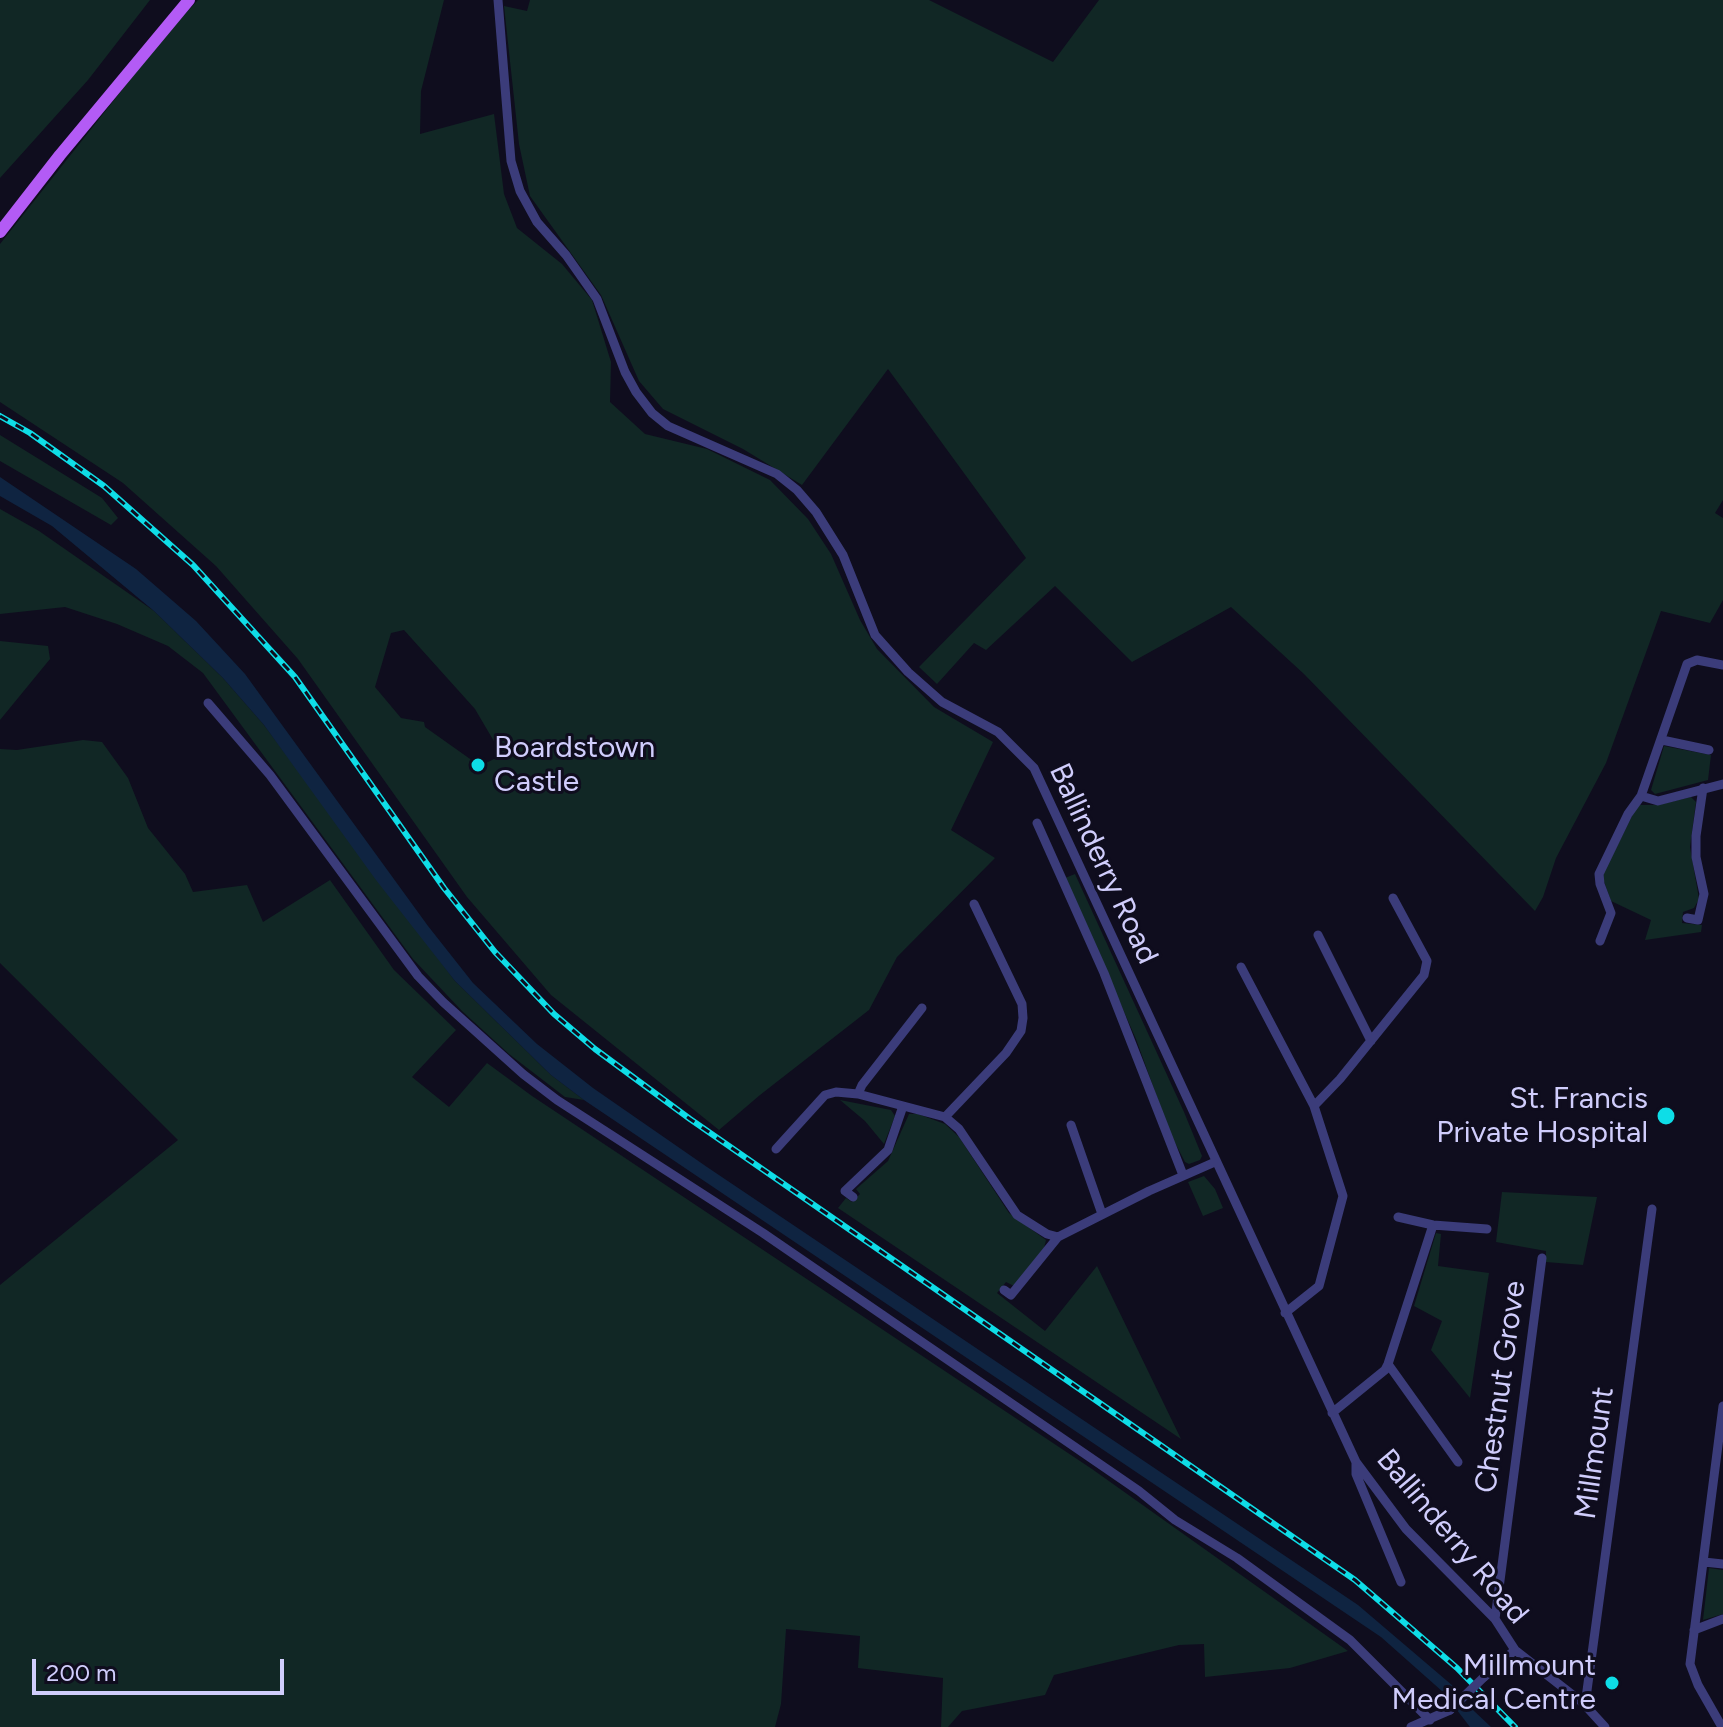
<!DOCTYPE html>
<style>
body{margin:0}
#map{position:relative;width:1723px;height:1727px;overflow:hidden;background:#0f0d1e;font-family:Figtree,sans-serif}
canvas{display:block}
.scale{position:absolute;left:32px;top:1659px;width:252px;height:36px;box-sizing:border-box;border:4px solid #d0cdfc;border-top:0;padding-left:10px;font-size:24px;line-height:28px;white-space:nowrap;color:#d0cdfc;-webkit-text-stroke:6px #0f0d1e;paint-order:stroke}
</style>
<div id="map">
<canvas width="1723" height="1727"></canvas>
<div class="scale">200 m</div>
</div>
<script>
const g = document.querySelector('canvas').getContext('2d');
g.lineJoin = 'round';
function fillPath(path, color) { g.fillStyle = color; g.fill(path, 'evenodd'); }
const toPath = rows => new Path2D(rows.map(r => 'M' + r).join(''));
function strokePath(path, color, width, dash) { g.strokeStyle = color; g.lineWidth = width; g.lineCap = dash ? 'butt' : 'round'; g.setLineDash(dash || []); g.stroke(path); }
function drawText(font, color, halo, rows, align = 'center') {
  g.font = font + ' Figtree,sans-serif'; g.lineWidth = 6; g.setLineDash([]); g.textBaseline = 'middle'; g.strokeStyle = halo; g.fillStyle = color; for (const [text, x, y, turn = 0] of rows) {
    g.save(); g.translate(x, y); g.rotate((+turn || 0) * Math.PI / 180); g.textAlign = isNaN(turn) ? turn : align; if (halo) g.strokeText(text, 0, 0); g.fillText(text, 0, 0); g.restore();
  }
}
fillPath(toPath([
 [0,0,150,0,88,80,0,178],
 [198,0,444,0,421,91,420,134,494,114,504,194,517,228,562,264,592,300,611,362,610,402,645,434,707,449,770,480,808,519,831,554,860,620,877,649,934,707,993,742,951,830,995,858,897,957,869,1010,760,1095,719,1130,551,995,467,897,298,659,216,566,123,483,0,402,0,244,164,37],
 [404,630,475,709,502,755,480,766,425,727,424,722,401,718,375,687,391,633],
 [530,0,929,0,1053,62,1099,0,1723,0,1723,500,1715,513,1723,518,1723,600,1710,623,1661,611,1606,763,1556,858,1543,897,1535,911,1304,674,1231,607,1132,662,1055,586,986,650,974,643,937,684,919,667,1026,558,888,369,802,485,743,449,663,409,639,381,601,295,530,196,519,144,504,6,527,11],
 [0,435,102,498,118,518,111,525,0,461],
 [0,509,39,531,154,611,223,678,264,725,455,981,551,1075,584,1100,565,1097,509,1054,462,1011,413,959,203,673,168,646,117,624,65,607,0,614],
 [0,641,48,646,50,659,0,720],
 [83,740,102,742,128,778,148,828,185,874,193,892,247,885,263,922,330,880,394,970,456,1030,412,1077,449,1107,487,1063,532,1096,1092,1469,1348,1651,1290,1668,1205,1677,1204,1644,1179,1645,1054,1675,1045,1695,962,1711,948,1727,941,1727,943,1678,858,1668,860,1636,786,1629,781,1704,775,1727,0,1727,0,1285,178,1140,0,963,0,749,17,750],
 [1664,746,1711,755,1708,780,1655,794,1651,790],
 [1691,797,1696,802,1690,847,1699,899,1694,908,1683,912,1682,923,1702,925,1701,932,1645,940,1651,920,1611,901,1602,876,1636,808,1640,805,1657,805],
 [1075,874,1184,1112,1202,1156,1200,1160,1189,1164,1185,1162,1170,1133,1136,1039,1065,878],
 [840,1100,891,1110,895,1116,884,1144,865,1121],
 [909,1114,918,1114,945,1124,959,1137,1009,1213,1046,1240,1044,1248,1014,1286,1006,1282,997,1293,1045,1331,1097,1266,1181,1439,838,1208,846,1198,852,1202,860,1194,856,1189,888,1161],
 [1204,1176,1215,1189,1223,1208,1203,1216,1188,1182],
 [1502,1192,1597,1197,1583,1265,1546,1262,1546,1251,1496,1242],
 [1436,1233,1441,1234,1438,1266,1489,1273,1470,1398,1431,1350,1442,1321,1414,1306],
 [1709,1568,1723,1570,1723,1614,1703,1620]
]), '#112725');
fillPath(toPath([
 [0,477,136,569,196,621,245,674,428,926,473,983,537,1044,593,1088,707,1167,1358,1605,1453,1686,1456,1694,1491,1727,1470,1727,1443,1692,1381,1637,584,1100,551,1075,455,981,376,880,264,725,223,678,154,611,52,526,0,496]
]), '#0f2441');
strokePath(toPath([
 [498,0,511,161,520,191,537,222,566,255,597,299,625,372,636,392,652,413,668,426,777,474,797,490,816,512,843,555,875,635,908,672,942,702,998,732,1034,768,1356,1462,1406,1529,1495,1619,1515,1650,1583,1703,1605,1727],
 [1723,665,1697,660,1687,664,1641,796,1658,801,1723,784],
 [208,703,270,775,418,976,443,1002,523,1074,557,1100,763,1233,1139,1491,1175,1520,1237,1558,1350,1640,1430,1720],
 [1662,740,1709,750],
 [1037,823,1104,973,1183,1175],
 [1687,918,1698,920,1704,894,1696,857,1696,836,1703,788],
 [1318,935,1371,1041],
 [1600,941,1611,913,1600,884,1599,874,1628,814,1641,796],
 [1241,967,1314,1106],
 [858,1094,862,1085,922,1008],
 [945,1117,1006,1053,1021,1031,1023,1018,1022,1004,974,904],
 [1071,1125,1102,1214],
 [776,1149,825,1095,836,1092,858,1094,945,1117,959,1129,1017,1215,1047,1234,1058,1237,1149,1191,1215,1162],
 [853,1197,845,1191,888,1150,903,1106],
 [1398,1217,1433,1225,1487,1229],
 [1004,1290,1011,1295,1058,1237],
 [1285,1313,1319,1286,1343,1196,1314,1106,1340,1079,1424,975,1427,961,1393,898],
 [1388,1364,1458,1462],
 [1332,1413,1385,1370,1388,1364,1433,1225],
 [1356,1462,1356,1474,1401,1582],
 [1704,1562,1723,1564],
 [1495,1619,1542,1258],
 [1694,1630,1723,1619],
 [1484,1677,1515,1650],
 [1583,1703,1586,1698,1652,1209],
 [1411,1727,1450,1710],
 [1722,1727,1698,1685,1690,1664,1723,1406]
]), '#3b3c7a', 9);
strokePath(toPath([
 [0,232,60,155,189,0]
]), '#b35bf5', 12);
const rail = toPath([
 [0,416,30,433,104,486,193,565,295,677,444,888,495,952,554,1014,595,1049,690,1119,1355,1580,1457,1668,1515,1727]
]);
strokePath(rail, '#0edde7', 6);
strokePath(rail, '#0f0d1e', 3, [9]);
strokePath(toPath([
 [1450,1710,1484,1677]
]), '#3b3c7a', 9);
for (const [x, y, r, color] of [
 [478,765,8,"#0edde7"],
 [1666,1116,10,"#0edde7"],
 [1612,1683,8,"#0edde7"]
]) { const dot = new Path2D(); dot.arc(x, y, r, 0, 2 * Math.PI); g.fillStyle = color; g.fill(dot); strokePath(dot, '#0f0d1e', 3); }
drawText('30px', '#d0cdfc', '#0f0d1e', [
 ["Boardstown",494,748,"left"],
 ["Castle",494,782,"left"],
 ["St. Francis",1648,1099],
 ["Private Hospital",1648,1133],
 ["Millmount",1596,1666],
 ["Medical Centre",1596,1700]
], 'right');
drawText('30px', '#d0cdfc', '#0f0d1e', [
 ["Ballinderry Road",1103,864,65],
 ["Chestnut Grove",1501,1387,-82],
 ["Millmount",1595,1453,-82],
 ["Ballinderry Road",1452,1537,50]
]);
</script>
